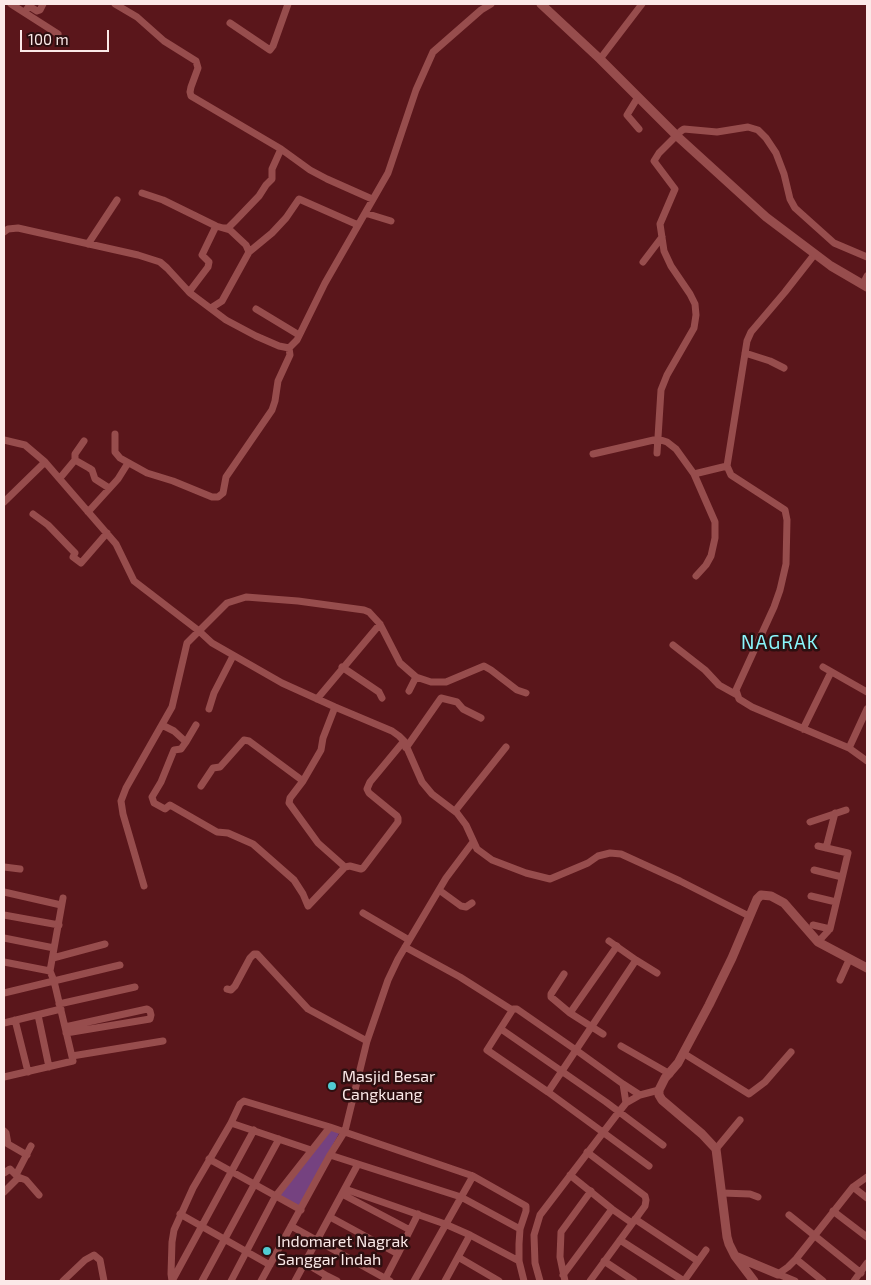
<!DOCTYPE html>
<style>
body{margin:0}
#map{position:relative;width:871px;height:1285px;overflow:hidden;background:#5a161b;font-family:"Exo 2",sans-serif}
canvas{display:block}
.frame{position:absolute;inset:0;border:5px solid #fbe9e8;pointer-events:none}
.scale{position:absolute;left:20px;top:30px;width:89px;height:22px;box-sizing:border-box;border:2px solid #fbe9e8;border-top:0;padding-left:6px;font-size:15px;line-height:18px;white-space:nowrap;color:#fbe9e8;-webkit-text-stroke:4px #2d0f10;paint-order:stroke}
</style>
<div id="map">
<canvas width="871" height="1285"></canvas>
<div class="frame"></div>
<div class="scale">100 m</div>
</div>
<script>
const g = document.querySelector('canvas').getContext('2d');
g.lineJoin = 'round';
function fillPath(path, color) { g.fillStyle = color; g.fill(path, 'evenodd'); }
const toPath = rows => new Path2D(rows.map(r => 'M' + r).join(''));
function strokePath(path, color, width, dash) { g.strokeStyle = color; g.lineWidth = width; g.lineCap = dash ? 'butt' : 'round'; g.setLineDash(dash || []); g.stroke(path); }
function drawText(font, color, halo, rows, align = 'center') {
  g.font = font + ' "Exo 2",sans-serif'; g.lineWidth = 5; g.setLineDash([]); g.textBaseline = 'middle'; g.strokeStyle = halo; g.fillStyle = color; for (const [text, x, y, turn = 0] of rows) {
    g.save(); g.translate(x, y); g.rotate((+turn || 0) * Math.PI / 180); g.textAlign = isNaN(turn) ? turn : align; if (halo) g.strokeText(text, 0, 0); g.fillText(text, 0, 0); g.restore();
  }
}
fillPath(toPath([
 [330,1127,341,1130,298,1209,276,1196]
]), '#754280');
strokePath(toPath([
 [11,4,58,34],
 [115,4,137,17,164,41,196,61,198,68,191,87,190,92,191,96,281,149,310,170,327,179,372,199],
 [25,12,29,6,37,11,40,10,43,4],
 [230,23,270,50,273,46,288,4],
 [600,59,642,4],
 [638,97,627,115,639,129],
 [142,193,163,200,216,226,230,230,246,245,249,252,222,301,211,308],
 [365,213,391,221],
 [224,228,228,228,236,220,259,196,266,185,272,179,272,169,281,149],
 [4,232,8,229,18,228,138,255,160,262,167,268,190,293,226,320,256,336,279,346,289,348],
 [88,244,117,200],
 [249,252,272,233,286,218,299,199,358,225],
 [814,255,785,292,751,332,747,341,727,466,731,475,785,510,787,520,786,564,780,590,774,607,736,690,739,699,752,707,849,748,867,761],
 [643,262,662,237],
 [863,284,867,276],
 [189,292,208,267,209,262,202,255,216,226],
 [256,309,299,335],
 [289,348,297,340,325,283,388,173,416,90,433,52,481,10,491,4],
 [745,353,770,361,784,368],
 [115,434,115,452,120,458,147,473,173,481,212,497,218,497,223,493,226,477,272,410,275,401,278,381,290,355,289,348],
 [4,440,25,445,45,462,116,544,134,581,199,631,212,643,282,683,335,707,392,731,399,736,404,741,422,782,432,794,457,813,466,825,477,849,492,860,526,873,550,879,588,863,598,856,610,853,621,854,680,881,749,916],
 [84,441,75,454,75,460,89,468,92,470,95,479,109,488],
 [657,453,661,390,667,375,694,328,696,315,695,304,690,294,671,266,664,251,660,224,675,189,654,161,659,153,681,131,684,129,717,132,748,127,758,130,766,138,776,153,784,174,790,199,795,208,834,243,867,257],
 [593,454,658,439,667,442,676,449,694,474,715,522,715,538,711,556,706,565,696,576],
 [694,474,727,466],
 [60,478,75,460],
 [4,502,45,462],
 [88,512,118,479,128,463],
 [33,514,48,525,75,553,73,557,81,563,107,533],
 [673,645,705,670,719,685,737,695],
 [342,667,379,692,382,698],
 [823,667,867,692],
 [409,691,416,677],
 [317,699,380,624],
 [209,709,214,693,233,656],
 [162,725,174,731,186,742,181,749,174,750,161,782,152,797,154,803,165,809,170,805,217,832,228,833,253,844,294,880,303,894,308,906,345,867,350,866,361,869,363,868,398,822,398,818,397,816,369,793,367,789,370,782,404,741],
 [803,729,831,672],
 [186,742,196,725],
 [406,748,441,698,457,702,463,709,481,718],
 [849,748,867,709],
 [303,781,290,798,289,803,318,843,345,867],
 [201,786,213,768,220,767,244,740,249,741,303,781,321,750,323,738,335,707],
 [455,811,506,747],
 [810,822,846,810],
 [826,848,835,813],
 [4,867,20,869],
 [814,870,842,877],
 [144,886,123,814,121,801,126,788,172,707,187,643,227,603,246,597,298,601,364,610,369,612,380,624,400,663,416,677,431,682,446,682,484,666,491,670,517,690,526,693],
 [439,890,461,906,466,907,472,903],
 [4,892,61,905],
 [811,896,836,902],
 [363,913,409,940],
 [4,915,59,925],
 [813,925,830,929],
 [4,938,54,948],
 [609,941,636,960],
 [818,942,830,929,848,853,818,846],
 [405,947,460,977,512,1010],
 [53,958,105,944],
 [4,962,50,971],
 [564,974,551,994,551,997,570,1013,603,1034],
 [840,980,849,960],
 [227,989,231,990,235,986,250,958,254,954,257,954,308,1009,367,1041],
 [4,993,120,965],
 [59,1004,135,987],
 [570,1013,617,946],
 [38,1015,49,1067],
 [15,1020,28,1072],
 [4,1023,61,1009],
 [65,1027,147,1009,150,1011,151,1015,150,1019,66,1033],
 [501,1029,606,1102,663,1145],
 [621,1046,670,1074],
 [683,1053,749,1094,765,1082,791,1052],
 [72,1056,163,1041],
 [4,1077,73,1061,54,981,50,971,63,898],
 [623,1084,576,1050,548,1092,649,1166],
 [548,1092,487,1050,513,1009,517,1009,576,1050,636,960,657,973],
 [626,1103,623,1084,640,1095,659,1090],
 [231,1123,311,1150],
 [4,1131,6,1133,8,1144,27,1155],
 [716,1149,740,1120],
 [587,1152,645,1196,646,1200,645,1206,590,1281],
 [209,1159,301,1210],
 [358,1164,461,1197,520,1229],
 [4,1173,10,1169,18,1177,16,1180,4,1192],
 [16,1175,31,1146],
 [570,1175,612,1209,632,1223],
 [18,1177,26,1180,39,1195],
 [853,1187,867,1198],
 [345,1189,445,1224,470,1235,445,1281],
 [722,1193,750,1194,758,1197],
 [342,1194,410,1230],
 [833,1211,867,1237],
 [180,1214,270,1265],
 [789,1215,861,1273],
 [330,1217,398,1254,384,1281],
 [635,1219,698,1261],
 [291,1226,390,1281],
 [470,1235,519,1261],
 [620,1240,684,1281],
 [398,1254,418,1214],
 [458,1257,499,1281],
 [796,1259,823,1281],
 [604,1261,634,1281],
 [305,1263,327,1276,324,1281],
 [778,1274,788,1267,796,1259,853,1187,867,1177],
 [778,1274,795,1281],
 [563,1275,612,1209],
 [327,1276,337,1281],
 [63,1281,85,1260,94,1255,100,1260,104,1281],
 [172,1281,171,1274,172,1242,174,1230,193,1188,231,1123,240,1104,244,1101,330,1127],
 [172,1281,254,1130],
 [202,1281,279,1139],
 [231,1281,275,1197,330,1127,473,1176,526,1206,526,1211,520,1229,519,1244,519,1261,524,1281],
 [261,1281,330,1155,345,1131,367,1041,388,980,398,959,446,878,473,842],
 [295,1281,358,1164,330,1155],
 [414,1281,473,1176],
 [540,1281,535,1263,534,1235,540,1215,618,1113,626,1103,640,1095],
 [565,1281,560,1257,561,1232,591,1191],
 [684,1281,706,1250],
 [854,1281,867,1263]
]), '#974d4d', 7);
strokePath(toPath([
 [541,4,600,59,677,136,766,217,831,266,867,287],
 [735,1256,754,1281],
 [778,1274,735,1256,729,1244,727,1237,716,1149,702,1134,662,1100,659,1095,659,1090,665,1078,678,1063,709,1005,732,958,757,899,761,895,771,896,784,903,818,942,867,968]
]), '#974d4d', 9);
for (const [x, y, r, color] of [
 [332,1086,5,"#51ccd3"],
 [267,1251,5,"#51ccd3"]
]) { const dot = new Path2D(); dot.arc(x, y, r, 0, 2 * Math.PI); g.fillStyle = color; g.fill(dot); strokePath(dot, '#2d0f10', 2); }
drawText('16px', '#fbe9e8', '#2d0f10', [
 ["Masjid Besar",342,1077],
 ["Cangkuang",342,1095],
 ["Indomaret Nagrak",277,1242],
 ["Sanggar Indah",277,1260]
], 'left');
g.letterSpacing = '1px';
drawText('19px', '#8af5fb', '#2d0f10', [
 ["NAGRAK",780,643]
]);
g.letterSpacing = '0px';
</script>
